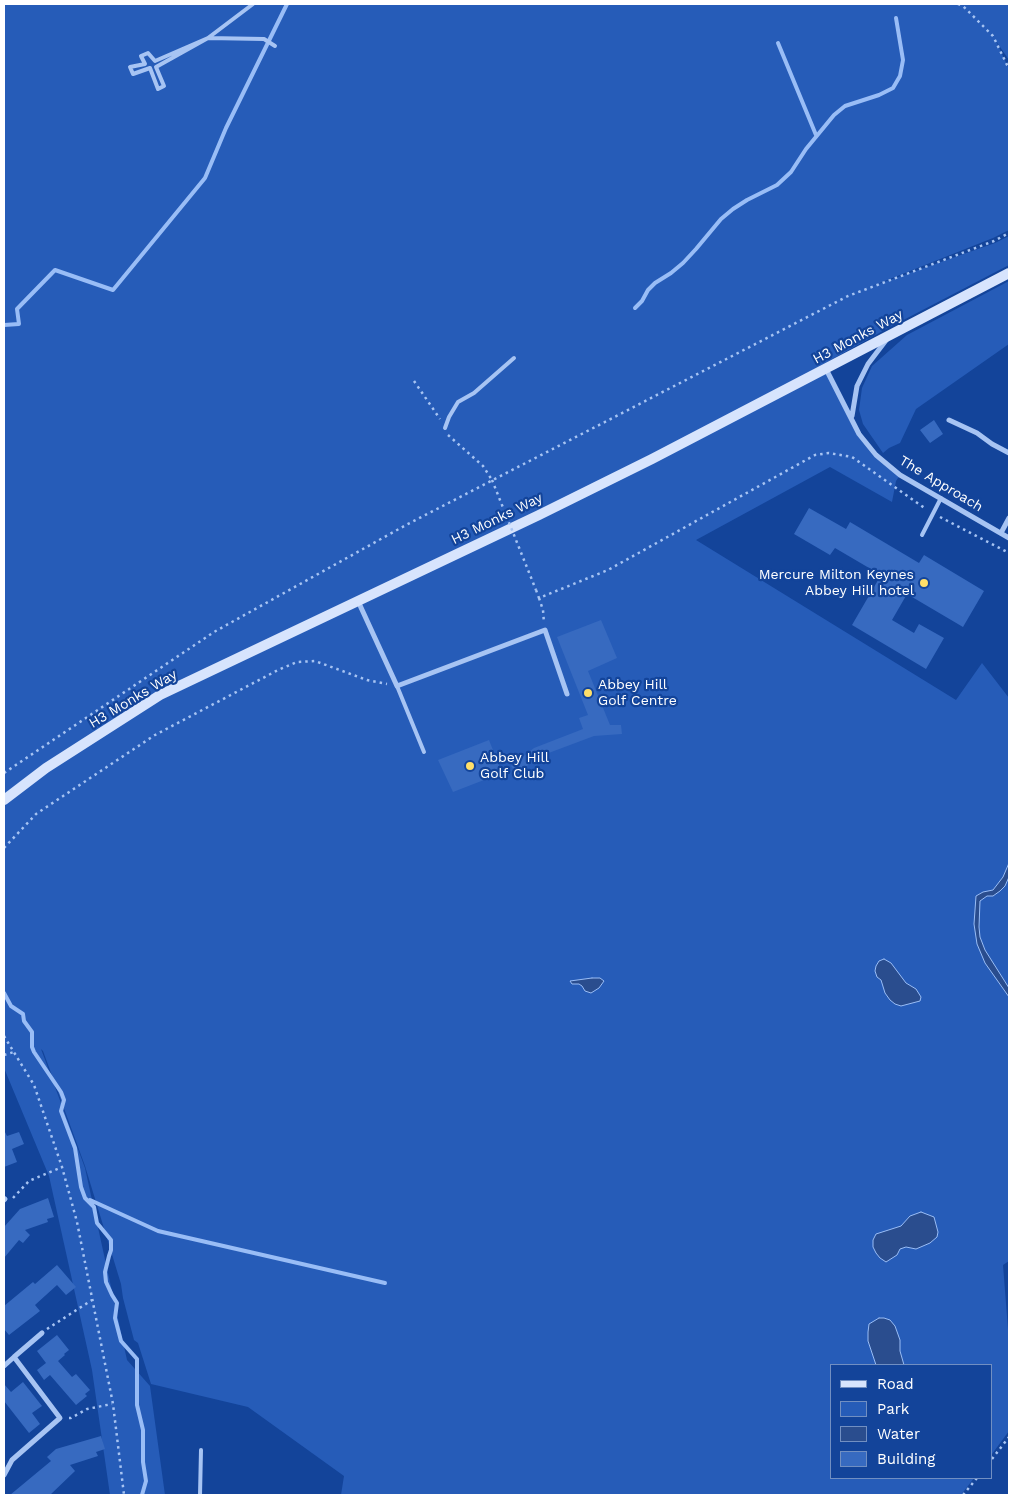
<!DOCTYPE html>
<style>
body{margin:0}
#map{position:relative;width:1013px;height:1499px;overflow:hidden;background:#13449a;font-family:"Work Sans",sans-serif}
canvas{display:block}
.frame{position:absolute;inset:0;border:5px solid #fff;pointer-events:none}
.legend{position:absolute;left:830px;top:1364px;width:162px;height:115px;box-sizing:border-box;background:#13449a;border:1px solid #718fc2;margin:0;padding:6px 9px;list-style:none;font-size:15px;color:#fff}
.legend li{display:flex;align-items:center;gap:10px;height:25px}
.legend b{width:25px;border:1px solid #718fc2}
</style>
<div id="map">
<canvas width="1013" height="1499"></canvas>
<div class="frame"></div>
<ul class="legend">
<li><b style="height:6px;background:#d7e4fd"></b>Road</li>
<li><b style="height:14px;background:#265cb8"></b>Park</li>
<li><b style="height:14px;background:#2a4d8e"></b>Water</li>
<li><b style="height:14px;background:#376ac0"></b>Building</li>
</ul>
</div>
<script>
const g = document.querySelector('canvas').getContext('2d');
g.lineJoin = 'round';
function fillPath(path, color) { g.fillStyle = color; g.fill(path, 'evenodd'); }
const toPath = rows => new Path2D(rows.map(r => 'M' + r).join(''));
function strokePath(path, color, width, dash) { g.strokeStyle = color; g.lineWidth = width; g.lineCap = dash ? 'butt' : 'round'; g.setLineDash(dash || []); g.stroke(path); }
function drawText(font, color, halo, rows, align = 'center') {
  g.font = font + ' "Work Sans",sans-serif'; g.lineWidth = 4.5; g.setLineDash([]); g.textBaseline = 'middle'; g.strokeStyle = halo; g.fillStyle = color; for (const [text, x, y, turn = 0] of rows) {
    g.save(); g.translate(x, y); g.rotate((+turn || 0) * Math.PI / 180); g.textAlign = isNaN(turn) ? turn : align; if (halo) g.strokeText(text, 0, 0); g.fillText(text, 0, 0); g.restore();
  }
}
fillPath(toPath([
 [4,4,1009,4,1009,60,996,41,1009,69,1009,230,993,238,867,288,995,243,1009,236,1009,265,890,327,676,446,826,369,859,434,876,455,900,475,896,481,892,502,830,467,696,540,956,700,982,663,1009,698,1009,1261,1003,1265,1009,1342,1009,1431,992,1454,992,1365,832,1365,832,1478,974,1478,961,1495,341,1495,344,1476,248,1407,151,1384,138,1343,134,1340,123,1298,121,1284,85,1166,43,1051,41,1049,85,1168,127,1360,150,1386,165,1495,110,1495,92,1370,49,1176,4,1068],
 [1009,281,1009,344,916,409,900,443,889,448,883,453,863,424,859,410,862,388,872,366,907,335]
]), '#265cb8');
const water = toPath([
 [1009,863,1009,877,1005,886,1000,891,993,896,987,896,980,901,979,927,980,937,985,950,1009,988,1009,997,985,963,977,944,974,924,976,896,983,892,993,890,1003,877,1009,863],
 [884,959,891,963,906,983,916,989,921,997,920,1001,901,1006,895,1004,890,1000,885,993,881,980,877,977,875,971,876,966,879,961,884,959],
 [592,978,600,978,604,981,599,988,591,993,585,991,582,986,579,984,572,984,570,981,592,978],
 [921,1212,934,1217,938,1232,937,1237,930,1243,916,1249,906,1247,900,1249,897,1255,886,1262,880,1258,876,1253,873,1247,873,1240,876,1234,901,1226,910,1216,921,1212],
 [879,1318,884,1318,890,1320,895,1326,900,1340,900,1351,904,1365,876,1365,868,1341,868,1332,869,1324,879,1318]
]);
fillPath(water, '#2a4d8e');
strokePath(water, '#99bdf6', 1);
strokePath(toPath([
 [778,43,816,135],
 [635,308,642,301,648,290,655,283,671,273,683,263,696,249,721,219,733,209,747,200,777,185,791,172,806,149,834,115,845,106,879,95,893,88,900,76,903,60,896,18],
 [4,325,19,324,17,309,55,270,113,290,205,178,226,128,287,4],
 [4,993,11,1006,23,1014,24,1021,32,1032,32,1047,34,1052,61,1092,64,1100,61,1111,75,1148,81,1187,85,1198,94,1207,97,1223,111,1240,111,1250,109,1256,105,1272,106,1282,112,1295,117,1303,115,1318,121,1341,137,1359,137,1405,143,1430,143,1462,146,1481,142,1495],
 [90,1200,158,1231,385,1283]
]), '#99bdf6', 4);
fillPath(toPath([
 [934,420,943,434,930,443,920,430],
 [809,508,846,529,850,522,919,563,924,555,984,591,963,627,907,594,892,620,914,633,919,624,944,638,926,669,852,625,881,575,835,548,830,555,794,534],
 [601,620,617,658,588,671,610,725,621,725,622,734,594,736,538,757,517,774,511,766,534,748,583,729,579,718,588,715,557,637],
 [489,740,502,773,453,792,438,760],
 [4,1130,7,1136,19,1132,24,1144,12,1149,17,1162,4,1167],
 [48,1198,54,1217,47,1219,48,1222,25,1230,30,1235,23,1243,19,1240,4,1258,4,1227,20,1209],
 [57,1265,76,1287,66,1295,57,1285,35,1305,40,1311,9,1335,4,1329,4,1306,33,1282,35,1284],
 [57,1335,69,1350,64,1354,65,1355,58,1361,72,1377,76,1374,90,1390,85,1394,87,1396,76,1405,50,1375,44,1380,37,1370,46,1363,37,1351],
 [23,1382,42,1406,32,1413,40,1424,29,1433,4,1401,4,1384,11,1392],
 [101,1436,105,1449,96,1452,98,1456,70,1465,75,1471,74,1472,50,1495,10,1495,51,1461,47,1457,56,1449]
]), '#376ac0');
strokePath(toPath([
 [958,4,963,6,993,36,1009,69],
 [414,381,440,419],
 [448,435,483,466,492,480],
 [940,517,1009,553],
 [536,590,539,598,608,570,815,455,829,453,852,457,926,509],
 [539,598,543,610,544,623],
 [4,773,214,632,406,525,848,296,994,241,1009,233],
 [4,848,36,814,155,735,278,670,297,662,315,661,367,680,387,684],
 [4,1036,34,1085,62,1167,77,1222,113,1404,124,1495],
 [4,1055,14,1052],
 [13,1198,29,1181,62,1167],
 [47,1329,92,1300],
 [69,1418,71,1418,87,1409,112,1404],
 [992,1459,1009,1437],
 [963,1495,977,1478]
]), '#a7c4f3', 2.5, [2.5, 4]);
strokePath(toPath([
 [253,4,208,38,156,67,164,86,158,89,150,68,133,74,130,67,145,64,141,56,148,53,155,61,208,38,264,39,275,46],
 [445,428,449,417,458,402,474,393,514,358],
 [922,535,941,498],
 [397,686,424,752],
 [200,1495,201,1450]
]), '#a7c4f3', 4);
strokePath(toPath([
 [826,369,859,434,876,455,900,475,1009,538],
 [852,416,857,386,868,364,887,339],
 [949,420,977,433,992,444,1009,453],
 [1001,533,1009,518],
 [358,601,397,686,545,630,567,694],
 [4,1200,5,1199],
 [14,1357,42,1333],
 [4,1366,14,1357,60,1418,12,1460,4,1475]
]), '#a7c4f3', 5);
strokePath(toPath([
 [4,800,46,768,160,695,539,515,652,459,1009,273]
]), '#d7e4fd', 10);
strokePath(toPath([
 [492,480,536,590]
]), '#a7c4f3', 2.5, [2.5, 4]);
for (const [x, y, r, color] of [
 [924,583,5,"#ffdf69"],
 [588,693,5,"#ffdf69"],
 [470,766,5,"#ffdf69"]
]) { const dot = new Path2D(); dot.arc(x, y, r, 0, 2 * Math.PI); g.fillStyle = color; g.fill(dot); strokePath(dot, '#13449a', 2); }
drawText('14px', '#fff', '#13449a', [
 ["H3 Monks Way",858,337,-28],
 ["The Approach",941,484,31],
 ["H3 Monks Way",497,519,-26],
 ["H3 Monks Way",133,699,-31]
]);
drawText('14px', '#fff', '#13449a', [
 ["Mercure Milton Keynes",914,575,"right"],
 ["Abbey Hill hotel",914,591,"right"],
 ["Abbey Hill",598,685],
 ["Golf Centre",598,701],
 ["Abbey Hill",480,758],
 ["Golf Club",480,774]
], 'left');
</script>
